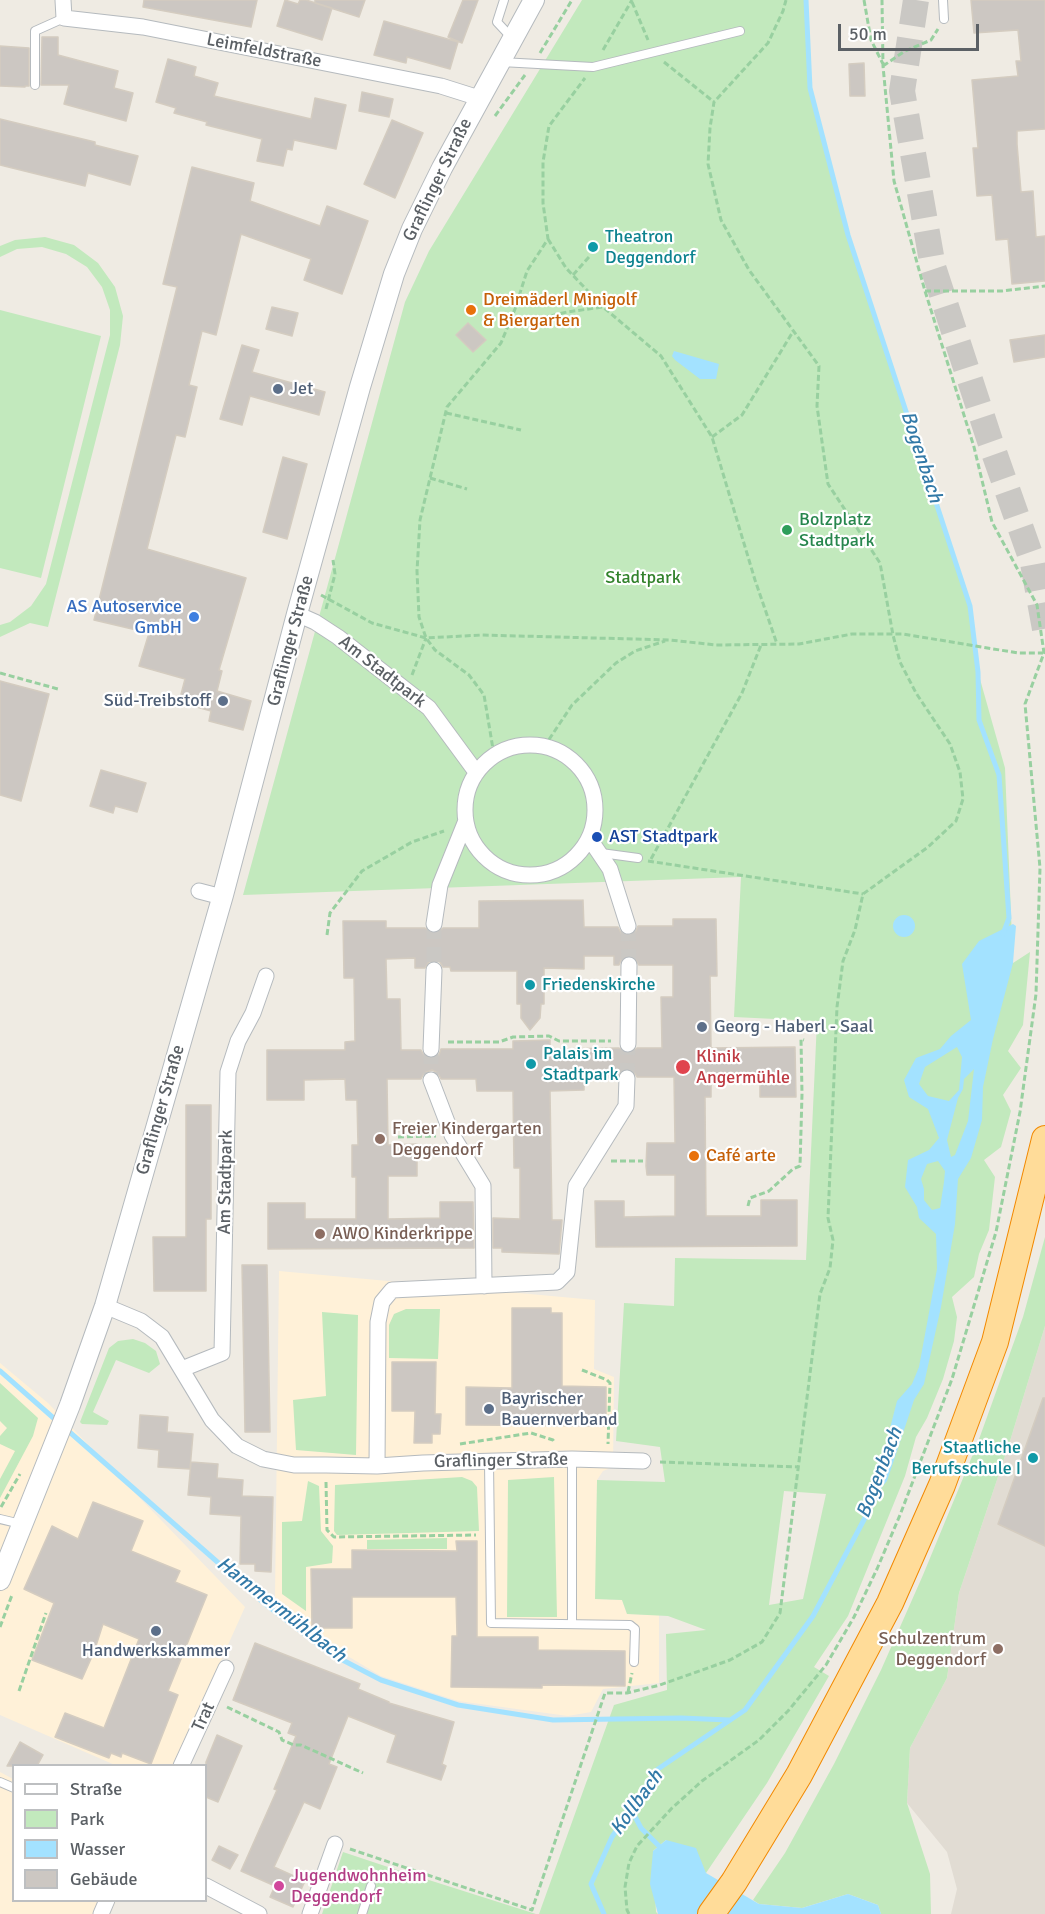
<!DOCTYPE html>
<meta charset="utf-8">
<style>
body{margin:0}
#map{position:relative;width:1045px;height:1914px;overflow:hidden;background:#efebe3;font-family:Signika,sans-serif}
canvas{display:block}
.legend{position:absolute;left:12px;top:1764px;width:195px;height:138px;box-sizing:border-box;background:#fff;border:2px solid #bdbfc1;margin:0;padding:8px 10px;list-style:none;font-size:18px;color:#5b6065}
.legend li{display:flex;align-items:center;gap:12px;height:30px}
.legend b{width:30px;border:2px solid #bdbfc1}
.scale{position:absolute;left:838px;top:24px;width:141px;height:27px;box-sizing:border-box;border:3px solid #5b6065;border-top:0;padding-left:8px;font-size:18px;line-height:21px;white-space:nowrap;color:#5b6065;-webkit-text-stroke:4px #fff;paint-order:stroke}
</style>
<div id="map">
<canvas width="1045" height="1914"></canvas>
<ul class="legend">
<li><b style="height:8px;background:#fff"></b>Straße</li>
<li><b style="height:16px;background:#c2e9bd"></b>Park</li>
<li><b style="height:16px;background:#a3e2ff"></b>Wasser</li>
<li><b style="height:16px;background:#ccc7c2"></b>Gebäude</li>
</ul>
<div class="scale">50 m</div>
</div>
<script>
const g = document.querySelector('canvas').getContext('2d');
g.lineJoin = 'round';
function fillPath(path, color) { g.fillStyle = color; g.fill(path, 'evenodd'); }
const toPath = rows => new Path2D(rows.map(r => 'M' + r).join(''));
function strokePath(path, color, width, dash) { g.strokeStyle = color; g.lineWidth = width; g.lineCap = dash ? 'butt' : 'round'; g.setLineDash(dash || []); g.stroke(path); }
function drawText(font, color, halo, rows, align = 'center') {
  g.font = font + ' Signika,sans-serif'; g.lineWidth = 4.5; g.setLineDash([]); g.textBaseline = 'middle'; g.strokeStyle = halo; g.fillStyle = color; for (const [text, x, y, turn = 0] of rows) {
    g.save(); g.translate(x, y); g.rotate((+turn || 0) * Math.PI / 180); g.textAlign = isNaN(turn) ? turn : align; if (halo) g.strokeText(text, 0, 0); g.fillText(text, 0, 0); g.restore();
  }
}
fillPath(toPath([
 [279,1271,595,1300,594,1369,614,1377,613,1467,603,1471,597,1480,596,1599,622,1600,627,1614,659,1615,659,1683,603,1689,591,1712,568,1716,458,1701,381,1676,311,1634,275,1597],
 [0,1363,48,1403,245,1607,174,1765,115,1765,0,1715],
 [0,1772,13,1779,14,1900,116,1901,110,1914,0,1914]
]), '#fff1d8');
fillPath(toPath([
 [1045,1326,1045,1914,951,1914,957,1889,947,1852,907,1803,910,1748,947,1678,959,1593,1010,1441]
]), '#e1dcd3');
fillPath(toPath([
 [582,0,806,0,810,88,848,235,970,606,978,672,1005,768,1013,963,1030,952,1023,1025,1008,1051,1021,1068,1003,1095,1011,1111,1001,1147,984,1160,995,1177,989,1230,979,1254,974,1277,952,1297,957,1317,954,1341,943,1379,927,1418,916,1437,905,1476,848,1616,814,1667,829,1676,767,1783,706,1873,666,1840,653,1851,656,1912,658,1914,539,1914,614,1705,667,1690,666,1634,706,1630,668,1616,627,1614,622,1600,595,1599,597,1480,665,1482,660,1447,616,1441,624,1303,674,1306,675,1258,806,1260,817,1021,734,1017,741,877,243,895,405,302,429,251],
 [784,1491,826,1494,803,1599,769,1605],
 [45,237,74,245,98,263,115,287,123,316,120,345,48,627,30,623,0,637,0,625,10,622,31,606,46,584,110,335,110,310,102,287,87,267,66,254,42,247,17,249,0,257,0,246,15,240],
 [0,310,101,336,41,578,0,568],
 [1045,1237,1045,1326,1010,1441,959,1593,947,1678,910,1748,907,1803,930,1874,931,1914,881,1914,878,1905,848,1894,802,1908,759,1904,753,1900,785,1853,834,1764,881,1670,923,1575,978,1442,1023,1317],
 [406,1309,440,1309,438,1359,389,1358,389,1325,394,1314],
 [322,1312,358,1315,356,1455,296,1450,293,1400,326,1396],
 [133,1339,145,1343,156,1351,160,1364,149,1373,116,1360,93,1412,109,1421,107,1425,82,1424,80,1422,109,1348,118,1341],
 [0,1383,38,1418,33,1436,0,1498,0,1479,15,1451,0,1444,0,1436,7,1428,0,1421],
 [462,1477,472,1481,477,1487,479,1531,337,1535,334,1531,335,1485],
 [554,1477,557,1617,507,1617,508,1480],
 [308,1481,319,1486,321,1531,333,1546,332,1563,306,1567,306,1611,282,1594,282,1522,302,1521],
 [447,1538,447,1549,367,1549,367,1540],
 [343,1852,391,1868,536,1914,322,1914]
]), '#c2e9bd');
fillPath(toPath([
 [674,351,719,364,716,379,700,379,675,360,672,356],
 '893 926a11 11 0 1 1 22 0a11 11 0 1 1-22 0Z',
 [1013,924,1016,926,1013,963,993,1039,983,1087,982,1120,971,1158,958,1179,955,1224,941,1307,924,1384,914,1400,887,1481,877,1493,874,1490,897,1401,912,1384,919,1367,937,1269,936,1234,919,1218,917,1207,905,1187,908,1160,929,1150,939,1138,928,1109,909,1097,904,1080,916,1058,940,1049,951,1036,971,1020,962,964,979,941],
 [957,1047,962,1057,959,1090,949,1101,928,1096,919,1084,925,1067],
 [974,1069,968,1121,955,1155,951,1157,947,1140,958,1098,963,1089,964,1079],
 [938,1161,945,1171,944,1182,940,1208,932,1210,924,1200,924,1189,921,1179,927,1164],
 [666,1840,696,1848,706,1873,759,1904,802,1908,848,1894,878,1905,881,1914,658,1914,650,1884,653,1851]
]), '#a3e2ff');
strokePath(toPath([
 [806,0,810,88,848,235,970,606,978,672,979,720,999,775,1009,918,1003,934],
 [0,1371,58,1422],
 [65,1428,264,1603,331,1654,381,1680,458,1705,553,1720,681,1718,729,1720],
 [631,1809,641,1828,659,1846],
 [604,1914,591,1884,612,1837,658,1769,745,1710,813,1616,876,1497,879,1488]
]), '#a3e2ff', 5);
const building = toPath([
 [144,0,257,0,251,27,143,7,144,0],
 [285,0,298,4,300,0,306,0,332,8,322,40,277,26,285,0],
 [315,0,365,0,359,17,315,3,315,0],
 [463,0,478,0,462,43,448,37,463,0],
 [971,0,1045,0,1045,129,1017,131,1017,144,1021,192,1033,191,1036,237,1045,236,1045,281,1012,284,1008,239,996,240,992,195,977,196,973,148,978,148,972,80,1018,76,1016,61,1021,61,1018,30,974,33,971,0],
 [384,21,458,42,450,69,407,57,406,63,374,55,384,21],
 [42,37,58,37,58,55,118,71,114,88,133,93,126,121,64,104,69,85,41,85,42,37],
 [0,46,29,48,29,86,25,86,25,87,0,86,0,46],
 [168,59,196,67,194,76,218,83,214,96,311,119,315,98,346,105,336,149,294,140,292,150,287,149,283,166,257,161,262,139,206,125,207,122,174,113,176,108,156,102,168,59],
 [864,63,865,96,850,96,849,64,864,63],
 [362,92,393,99,389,117,359,111,362,92],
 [0,119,95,142,95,145,138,156,130,185,88,173,85,186,0,165,0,119],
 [392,120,423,133,395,198,364,184,392,120],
 [192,167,254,183,250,201,320,226,327,206,368,221,342,294,304,280,311,259,241,234,216,335,202,331,189,385,197,387,185,437,176,435,147,549,246,578,219,670,222,671,217,691,251,701,243,730,209,721,211,711,179,702,185,679,139,666,149,633,94,620,177,287,163,284,192,167],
 [272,307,298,313,292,336,266,329,272,307],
 [468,323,486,340,473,352,456,335,468,323],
 [1045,335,1045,357,1014,362,1010,340,1045,335],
 [242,345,259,350,252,372,325,392,319,415,250,396,242,425,220,419,242,345],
 [283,457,307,464,287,539,263,532,283,457],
 [0,681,49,694,21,801,0,795,0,681],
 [101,770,146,783,137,812,115,806,113,813,90,806,101,770],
 [583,900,584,927,618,927,621,933,626,936,635,933,638,926,673,926,673,919,716,919,717,976,710,976,711,1048,795,1047,796,1097,760,1097,760,1077,711,1077,711,1097,705,1097,706,1216,761,1216,761,1200,797,1200,797,1246,596,1247,595,1201,624,1201,624,1217,675,1216,675,1175,647,1175,646,1166,647,1143,675,1143,674,1077,637,1077,633,1070,627,1068,619,1072,617,1078,584,1078,584,1090,550,1091,552,1220,562,1220,559,1254,502,1252,502,1248,493,1248,493,1218,520,1219,520,1168,514,1168,513,1091,477,1091,476,1079,441,1079,438,1073,432,1070,424,1073,421,1079,387,1079,388,1145,417,1144,417,1176,388,1176,388,1219,440,1218,440,1202,473,1202,474,1248,268,1249,268,1203,305,1203,305,1219,356,1219,356,1177,352,1177,352,1145,358,1145,357,1100,346,1100,345,1079,304,1080,304,1100,267,1100,267,1050,345,1050,345,1042,355,1041,354,978,344,978,343,921,386,921,386,928,425,928,433,934,438,933,443,928,479,928,479,901,583,900],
 [629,955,634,957,639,965,673,965,673,997,661,997,662,1048,637,1048,633,1052,627,1054,619,1048,550,1049,550,1040,513,1041,513,1049,441,1049,439,1055,431,1059,425,1057,421,1050,401,1050,400,999,387,999,386,959,415,958,415,968,425,968,429,962,435,960,440,962,443,967,450,967,451,971,517,971,517,1004,521,1004,521,1018,530,1030,540,1018,541,1004,544,1004,544,968,584,969,584,956,614,956,614,965,619,965,621,960,629,955],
 [186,1105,211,1105,211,1219,206,1219,206,1291,154,1291,153,1237,186,1237,186,1105],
 [242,1265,267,1265,270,1432,245,1432,242,1265],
 [512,1308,551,1308,551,1313,562,1313,562,1386,606,1387,606,1426,466,1425,466,1387,512,1388,512,1308],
 [392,1362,436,1362,435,1414,441,1414,440,1434,432,1434,432,1443,414,1443,415,1411,392,1411,392,1362],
 [1043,1398,1045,1398,1045,1546,998,1524,1043,1398],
 [140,1415,168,1417,167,1432,193,1434,190,1469,158,1467,159,1450,138,1448,140,1415],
 [191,1462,218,1464,217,1478,243,1480,242,1496,273,1497,271,1572,255,1571,255,1564,240,1564,241,1516,210,1514,211,1497,188,1495,191,1462],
 [93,1502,143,1521,131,1551,180,1571,175,1582,207,1595,168,1691,178,1695,151,1764,122,1753,121,1757,111,1753,109,1758,55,1737,65,1713,104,1728,139,1639,103,1624,94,1652,82,1679,32,1660,54,1603,24,1589,52,1526,78,1539,93,1502],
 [456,1541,477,1541,477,1637,538,1637,538,1650,625,1651,625,1686,542,1685,542,1688,451,1687,452,1636,457,1636,456,1597,352,1597,352,1628,312,1628,311,1569,352,1569,352,1550,457,1551,456,1541],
 [255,1643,360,1684,358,1689,389,1702,389,1703,454,1722,442,1764,446,1766,441,1780,387,1762,396,1735,348,1716,329,1764,337,1767,320,1809,304,1802,274,1867,305,1881,293,1907,270,1897,275,1886,241,1871,277,1790,274,1789,296,1736,288,1733,292,1723,233,1700,255,1643],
 [217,1735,242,1746,218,1802,206,1797,206,1762,217,1735],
 [20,1742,43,1755,37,1766,7,1766,20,1742],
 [219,1846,238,1855,230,1869,212,1860,219,1846]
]);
fillPath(building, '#ccc7c2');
strokePath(building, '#d4ccc0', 1.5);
strokePath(toPath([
 [434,924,434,970],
 [628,926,629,965],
 [431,1049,431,1080],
 [627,1078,628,1044]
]), '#cac8c4', 15, [15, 8]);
strokePath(toPath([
 [916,0,902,91,933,267,990,441,1033,563,1045,629]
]), '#cac8c4', 26, [26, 13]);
const service = toPath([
 [504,0,497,22,511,37],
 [943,0,944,19],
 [501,62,593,67,740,31],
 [35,85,35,31,64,18],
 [601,853,638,858],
 [572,1459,572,1623],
 [489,1462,491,1623,630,1625,635,1629,634,1662],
 [0,1519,21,1524],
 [0,1782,14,1788],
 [362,1914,371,1886]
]);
const minor = toPath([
 [63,0,64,18,143,27,441,86,479,98],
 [297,614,315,622,338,637,429,708,476,772],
 '465 810a65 65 0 1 1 130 0a65 65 0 1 1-130 0Z',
 [589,838,610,869,628,926],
 [199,891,222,897],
 [434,924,440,885,465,823],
 [628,1044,629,965],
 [431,1049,434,970],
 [431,1080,452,1135,483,1186,484,1286],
 [105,1306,141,1321,162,1337,212,1420,237,1446,263,1459,294,1465,326,1465,377,1466,423,1463,572,1459,643,1461],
 [182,1369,222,1353,228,1072,238,1041,253,1013,266,976],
 [377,1466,378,1322,382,1302,392,1290,557,1282,567,1272,576,1186,626,1106,627,1078],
 [181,1766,226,1668],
 [206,1886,259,1914],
 [101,1914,107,1900],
 [310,1914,335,1844]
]);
const tertiary = toPath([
 [0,1580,70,1405,105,1306,223,895,297,614,360,387,394,274,412,229,442,168,534,0]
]);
const trunk = toPath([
 [711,1914,734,1882,799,1775,890,1603,942,1485,995,1342,1045,1139]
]);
strokePath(service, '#b5babe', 10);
strokePath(minor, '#b5babe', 17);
strokePath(tertiary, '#b5babe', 22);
strokePath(trunk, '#f28900', 28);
strokePath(toPath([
 [864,0,871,40,883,64],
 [632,2,648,40],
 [603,50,632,0],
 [540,53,572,0],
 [664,62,714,102],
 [883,66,905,51,931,40,938,29],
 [495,116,525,75],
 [548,239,566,268,603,307],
 [573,275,589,257],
 [925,291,1002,291,1045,286],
 [508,326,567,312,603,307,661,356,712,437,755,580,777,644],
 [446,413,521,430],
 [712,437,742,415,794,330],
 [430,478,467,489],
 [321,595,372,623,426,638,482,635,670,640,716,645,799,644,852,634,903,634,1018,653,1043,653],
 [326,609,335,574,333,560],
 [0,673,58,689],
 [412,675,426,638],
 [544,747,572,705,616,663,635,651,665,641],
 [494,755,484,695,469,675,435,650,426,638,419,617,417,571,420,520,447,407,501,343,515,309,527,271,548,239,543,203,543,162,549,126,585,78],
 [651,859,742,693,761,645],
 [648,861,863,894],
 [327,935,330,913,362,871,412,842,444,831],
 [448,1042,499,1042,513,1037,549,1036,559,1041,611,1041],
 [398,1137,436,1136],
 [611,1161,643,1161],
 [748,1206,750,1198,769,1191,793,1169,800,1166,802,1094,801,1039,804,1040],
 [582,1370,607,1380,610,1383,608,1444],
 [460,1444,531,1433,553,1440,555,1443],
 [660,1462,799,1467],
 [326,1482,327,1530,334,1537,476,1535],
 [1,1507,20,1474],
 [0,1627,12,1595],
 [19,1691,46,1613],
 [628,1692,632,1673],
 [227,1707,279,1732,282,1740,294,1745,301,1745,363,1773],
 [350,1849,532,1910,605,1693,627,1693,660,1685,730,1660,762,1642,780,1613,820,1294,830,1268,833,1240,828,1218,837,1007,843,961,855,930,863,894,928,847,956,821,963,799,960,772,950,744,916,693,900,662,893,635,880,563,828,484,817,406,819,366,749,270,721,220,708,164,710,128,714,102,768,43,783,11,786,0],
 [629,1914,627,1910,625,1887,629,1863,637,1846,672,1808,702,1781,759,1740,788,1711,826,1665,854,1617,877,1569,900,1515,952,1379,996,1232,1020,1112,1036,994,1040,868,1025,704,1044,653,1037,605,992,522,974,447,925,291,894,181,883,66,882,0]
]), '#98d0a0', 3, [6, 3]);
strokePath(service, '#fff', 8);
strokePath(minor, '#fff', 15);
strokePath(tertiary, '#fff', 20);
strokePath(trunk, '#ffdc99', 26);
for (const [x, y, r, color] of [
 [593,247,6,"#0f9aa8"],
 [471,310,6,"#e8710a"],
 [278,389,6,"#5c6f8a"],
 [787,530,6,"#2e9e5b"],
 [194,617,6,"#3f7fe0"],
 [223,701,6,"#5c6f8a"],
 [597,837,6,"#1a4fb4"],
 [530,985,6,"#0f9aa8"],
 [702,1027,6,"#5c6f8a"],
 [531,1064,6,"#0f9aa8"],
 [683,1067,8,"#e0444e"],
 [380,1139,6,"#8d6e63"],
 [694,1156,6,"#e8710a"],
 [320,1234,6,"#8d6e63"],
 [489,1409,6,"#5c6f8a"],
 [1033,1458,6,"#0f9aa8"],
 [156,1631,6,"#5c6f8a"],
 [998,1649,6,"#8d6e63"],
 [279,1886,6,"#d1479c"]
]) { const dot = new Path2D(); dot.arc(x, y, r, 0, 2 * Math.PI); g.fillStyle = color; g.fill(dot); strokePath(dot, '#fff', 2); }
drawText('18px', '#5b6065', '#fff', [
 ["Leimfeldstraße",264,51,11],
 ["Graflinger Straße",438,180,-64],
 ["Graflinger Straße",291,641,-75],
 ["Am Stadtpark",382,672,38],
 ["Graflinger Straße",161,1110,-74],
 ["Am Stadtpark",226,1182,-89],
 ["Graflinger Straße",501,1461,-1],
 ["Trat",204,1717,-65]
]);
drawText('18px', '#0d838f', '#fff', [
 ["Theatron",605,237],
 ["Deggendorf",605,258],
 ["Friedenskirche",542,985],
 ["Palais im",543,1054],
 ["Stadtpark",543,1075],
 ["Staatliche",1021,1448,"right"],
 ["Berufsschule I",1021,1469,"right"]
], 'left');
drawText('18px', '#c56008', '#fff', [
 ["Dreimäderl Minigolf",483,300],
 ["& Biergarten",483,321],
 ["Café arte",706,1156]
], 'left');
drawText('18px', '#4e5e75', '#fff', [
 ["Jet",290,389],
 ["Süd-Treibstoff",211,701,"right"],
 ["Georg - Haberl - Saal",714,1027],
 ["Bayrischer",501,1399],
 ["Bauernverband",501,1420],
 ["Handwerkskammer",156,1651,"center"]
], 'left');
drawText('18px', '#27864d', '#fff', [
 ["Bolzplatz",799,520],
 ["Stadtpark",799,541]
], 'left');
drawText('18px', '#32822c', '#fff', [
 ["Stadtpark",643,578]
]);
drawText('18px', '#366cbe', '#fff', [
 ["AS Autoservice",182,607],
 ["GmbH",182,628]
], 'right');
drawText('18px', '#164399', '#fff', [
 ["AST Stadtpark",609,837]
], 'left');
drawText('18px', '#be3a42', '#fff', [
 ["Klinik",696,1057],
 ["Angermühle",696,1078]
], 'left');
drawText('18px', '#785e54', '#fff', [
 ["Freier Kindergarten",392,1129],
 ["Deggendorf",392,1150],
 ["AWO Kinderkrippe",332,1234],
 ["Schulzentrum",986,1639,"right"],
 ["Deggendorf",986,1660,"right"]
], 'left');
drawText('18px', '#b23c85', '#fff', [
 ["Jugendwohnheim",291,1876],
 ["Deggendorf",291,1897]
], 'left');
drawText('italic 20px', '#3279a7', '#fff', [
 ["Bogenbach",921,457,72],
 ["Bogenbach",880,1473,-69],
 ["Hammermühlbach",281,1610,38],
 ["Kollbach",637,1803,-54]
]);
</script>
